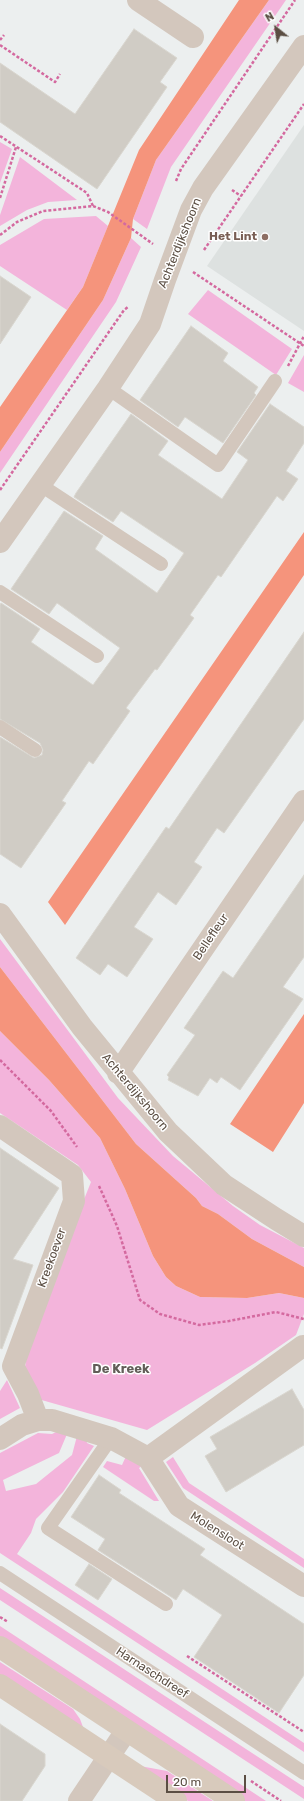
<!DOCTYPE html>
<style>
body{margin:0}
#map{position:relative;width:304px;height:1801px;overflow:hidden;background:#ecefef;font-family:Rubik,sans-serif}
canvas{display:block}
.north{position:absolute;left:256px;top:8px;width:40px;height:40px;-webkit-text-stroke:3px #fff;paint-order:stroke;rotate:330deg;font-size:11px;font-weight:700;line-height:16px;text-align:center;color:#5b4e43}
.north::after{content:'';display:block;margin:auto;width:14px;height:18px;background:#5b4e43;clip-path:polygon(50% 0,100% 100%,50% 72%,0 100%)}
.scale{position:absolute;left:166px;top:1775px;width:80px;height:18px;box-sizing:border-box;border:2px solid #5b4e43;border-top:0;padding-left:5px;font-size:12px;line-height:14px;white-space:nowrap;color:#5b4e43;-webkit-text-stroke:3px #fff;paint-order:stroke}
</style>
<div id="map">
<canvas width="304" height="1801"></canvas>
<div class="north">N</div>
<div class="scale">20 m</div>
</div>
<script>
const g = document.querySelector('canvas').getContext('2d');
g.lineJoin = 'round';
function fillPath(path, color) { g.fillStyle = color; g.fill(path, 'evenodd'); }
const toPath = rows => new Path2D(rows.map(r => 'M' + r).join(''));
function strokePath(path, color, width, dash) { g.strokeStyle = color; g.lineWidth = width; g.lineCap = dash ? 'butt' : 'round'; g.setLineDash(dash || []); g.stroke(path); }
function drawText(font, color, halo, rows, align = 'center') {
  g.font = font + ' Rubik,sans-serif'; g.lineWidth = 3; g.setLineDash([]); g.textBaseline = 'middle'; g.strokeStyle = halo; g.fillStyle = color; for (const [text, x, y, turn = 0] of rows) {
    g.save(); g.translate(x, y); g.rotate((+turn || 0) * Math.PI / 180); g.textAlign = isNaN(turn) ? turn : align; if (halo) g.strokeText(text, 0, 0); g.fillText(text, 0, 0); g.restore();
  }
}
fillPath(toPath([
 [304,125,304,331,207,266]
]), '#dde1e0');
fillPath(toPath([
 [269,0,286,0,171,167,147,229,133,219,156,160],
 [0,142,12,149,0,183],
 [20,157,77,200,48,202,27,210,0,226,0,215],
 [96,216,108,226,83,287,67,310,0,266,0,245,44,219],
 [131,238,141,247,116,302,0,473,0,452,103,300],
 [208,290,292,349,276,375,188,314],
 [304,355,304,392,288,383],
 [0,939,118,1098,173,1156,233,1206,260,1225,304,1248,304,1267,252,1239,218,1214,202,1206,196,1198,136,1144,0,967],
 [0,1031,49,1080,100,1138,125,1189,153,1256,166,1277,176,1286,200,1297,247,1298,279,1293,304,1298,304,1314,296,1335,255,1363,147,1430,38,1399,24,1372,32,1329,91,1182,78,1165,0,1113],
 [7,1380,20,1408,0,1419,0,1391],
 [56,1432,67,1434,59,1453,3,1480,6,1491,36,1484,72,1455,77,1436,86,1439,87,1443,94,1446,63,1492,36,1519,31,1533,17,1554,304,1743,304,1752,0,1553,0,1453,38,1433,52,1434],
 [127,1454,142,1466,139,1468,159,1501,154,1501,103,1467,107,1461,122,1465],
 [173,1457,189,1483,304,1559,304,1568,183,1488,166,1462],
 [0,1588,304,1787,304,1799,0,1600],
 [0,1626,266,1801,245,1801,0,1639],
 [0,1662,73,1709,80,1719,83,1727,0,1678],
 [140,1766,167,1771,213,1801,188,1801,140,1770]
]), '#f3b4db');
fillPath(toPath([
 [239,0,269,0,156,160,133,219,131,238,103,300,0,452,0,407,83,287,139,150],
 [304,532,304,575,65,925,48,902],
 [0,967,136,1144,196,1198,202,1206,218,1214,252,1239,304,1267,304,1298,279,1293,247,1298,200,1297,176,1286,166,1277,153,1256,125,1189,100,1138,49,1080,0,1031],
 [304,1014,304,1103,273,1152,230,1124]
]), '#f5947c');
const building = toPath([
 [134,29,177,58,160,82,167,87,97,189,0,122,0,63,75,114,134,29],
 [0,276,31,297,0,344,0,276],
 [191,326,228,353,223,361,258,387,254,393,256,395,223,443,185,417,178,427,140,400,191,326],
 [270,404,304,427,304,443,286,471,298,479,283,501,277,496,221,577,218,575,190,615,194,618,157,670,155,669,126,708,130,711,93,764,89,761,62,801,66,803,21,868,0,854,0,737,34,758,42,755,43,750,40,743,0,719,0,605,1,603,40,629,31,642,93,685,120,648,57,603,49,614,11,589,64,511,103,536,95,549,157,593,184,553,121,511,113,522,74,497,76,493,131,414,168,441,158,455,222,499,248,460,237,452,270,404],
 [304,632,304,719,224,833,217,828,194,862,202,867,176,905,158,892,134,927,153,939,127,977,108,964,100,975,76,958,166,827,169,829,304,632],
 [304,875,304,957,283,987,303,999,240,1090,221,1077,217,1083,210,1078,198,1096,168,1080,169,1077,167,1075,195,1035,184,1028,223,971,233,978,304,875],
 [0,1148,59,1188,13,1259,33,1265,2,1349,0,1348,0,1148],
 [292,1389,304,1410,304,1445,226,1492,205,1456,217,1449,210,1437,292,1389],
 [99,1475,121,1490,119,1493,205,1549,200,1555,304,1624,304,1675,279,1713,194,1657,222,1615,183,1589,176,1600,98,1550,105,1539,71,1517,99,1475],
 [89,1564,112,1579,98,1600,75,1585,89,1564],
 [0,1724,45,1754,45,1766,22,1801,0,1801,0,1724]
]);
fillPath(building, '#d0ccc5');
strokePath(building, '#d9d6cf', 1);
strokePath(toPath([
 [0,40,4,35],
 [0,45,55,82,60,74],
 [0,136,87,193,93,206],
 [176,181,181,169,295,0],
 [232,190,241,196],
 [0,198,16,147],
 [0,235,17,222,43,211,93,206,108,212,153,244],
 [204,250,304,104],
 [193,272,304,346],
 [288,366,304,336],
 [0,490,124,310,128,307],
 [0,1060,51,1111,77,1147],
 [99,1186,117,1226,140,1300,160,1314,199,1325,229,1321,276,1312,304,1319],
 [0,1617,8,1622],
 [187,1656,304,1732],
 [251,1781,281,1801]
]), '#d4699f', 2.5, [3, 2]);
strokePath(toPath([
 [108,388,218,465,275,381],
 [39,484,161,564],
 [0,592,97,656],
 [0,727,35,750],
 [111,1438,48,1528,166,1604],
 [0,1573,304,1773]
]), '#d3c7bd', 14);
strokePath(toPath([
 [138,0,193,37],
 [0,542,108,388,150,324,165,280,191,210,203,188,304,46],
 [0,914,82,1027,168,1132,224,1185,276,1219,304,1236],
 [118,1073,304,801],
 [0,1126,72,1175,74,1201,13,1366,28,1394,38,1420],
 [0,1439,22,1425,38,1420,52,1420,111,1438,148,1458,179,1506,304,1586],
 [148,1458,303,1346],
 [79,1801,126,1731]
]), '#d3c7bd', 22);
strokePath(toPath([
 [0,1647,234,1801],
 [0,1685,176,1801]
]), '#d8cabc', 22);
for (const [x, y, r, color] of [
 [265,237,4,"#8d6e63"]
]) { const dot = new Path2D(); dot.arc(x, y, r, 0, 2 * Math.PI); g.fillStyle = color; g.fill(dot); strokePath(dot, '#fff', 1.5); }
drawText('bold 12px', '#785e54', '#fff', [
 ["Het Lint",257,237]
], 'right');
drawText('12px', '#5b4e43', '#fff', [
 ["Achterdijkshoorn",180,243,-68],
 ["Bellefleur",211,937,-56],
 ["Achterdijkshoorn",135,1092,50],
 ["Kreekoever",52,1258,-70],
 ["Molensloot",217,1531,32],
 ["Harnaschdreef",152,1673,33]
]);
drawText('bold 13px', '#625d58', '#fff', [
 ["De Kreek",121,1369]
]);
</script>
